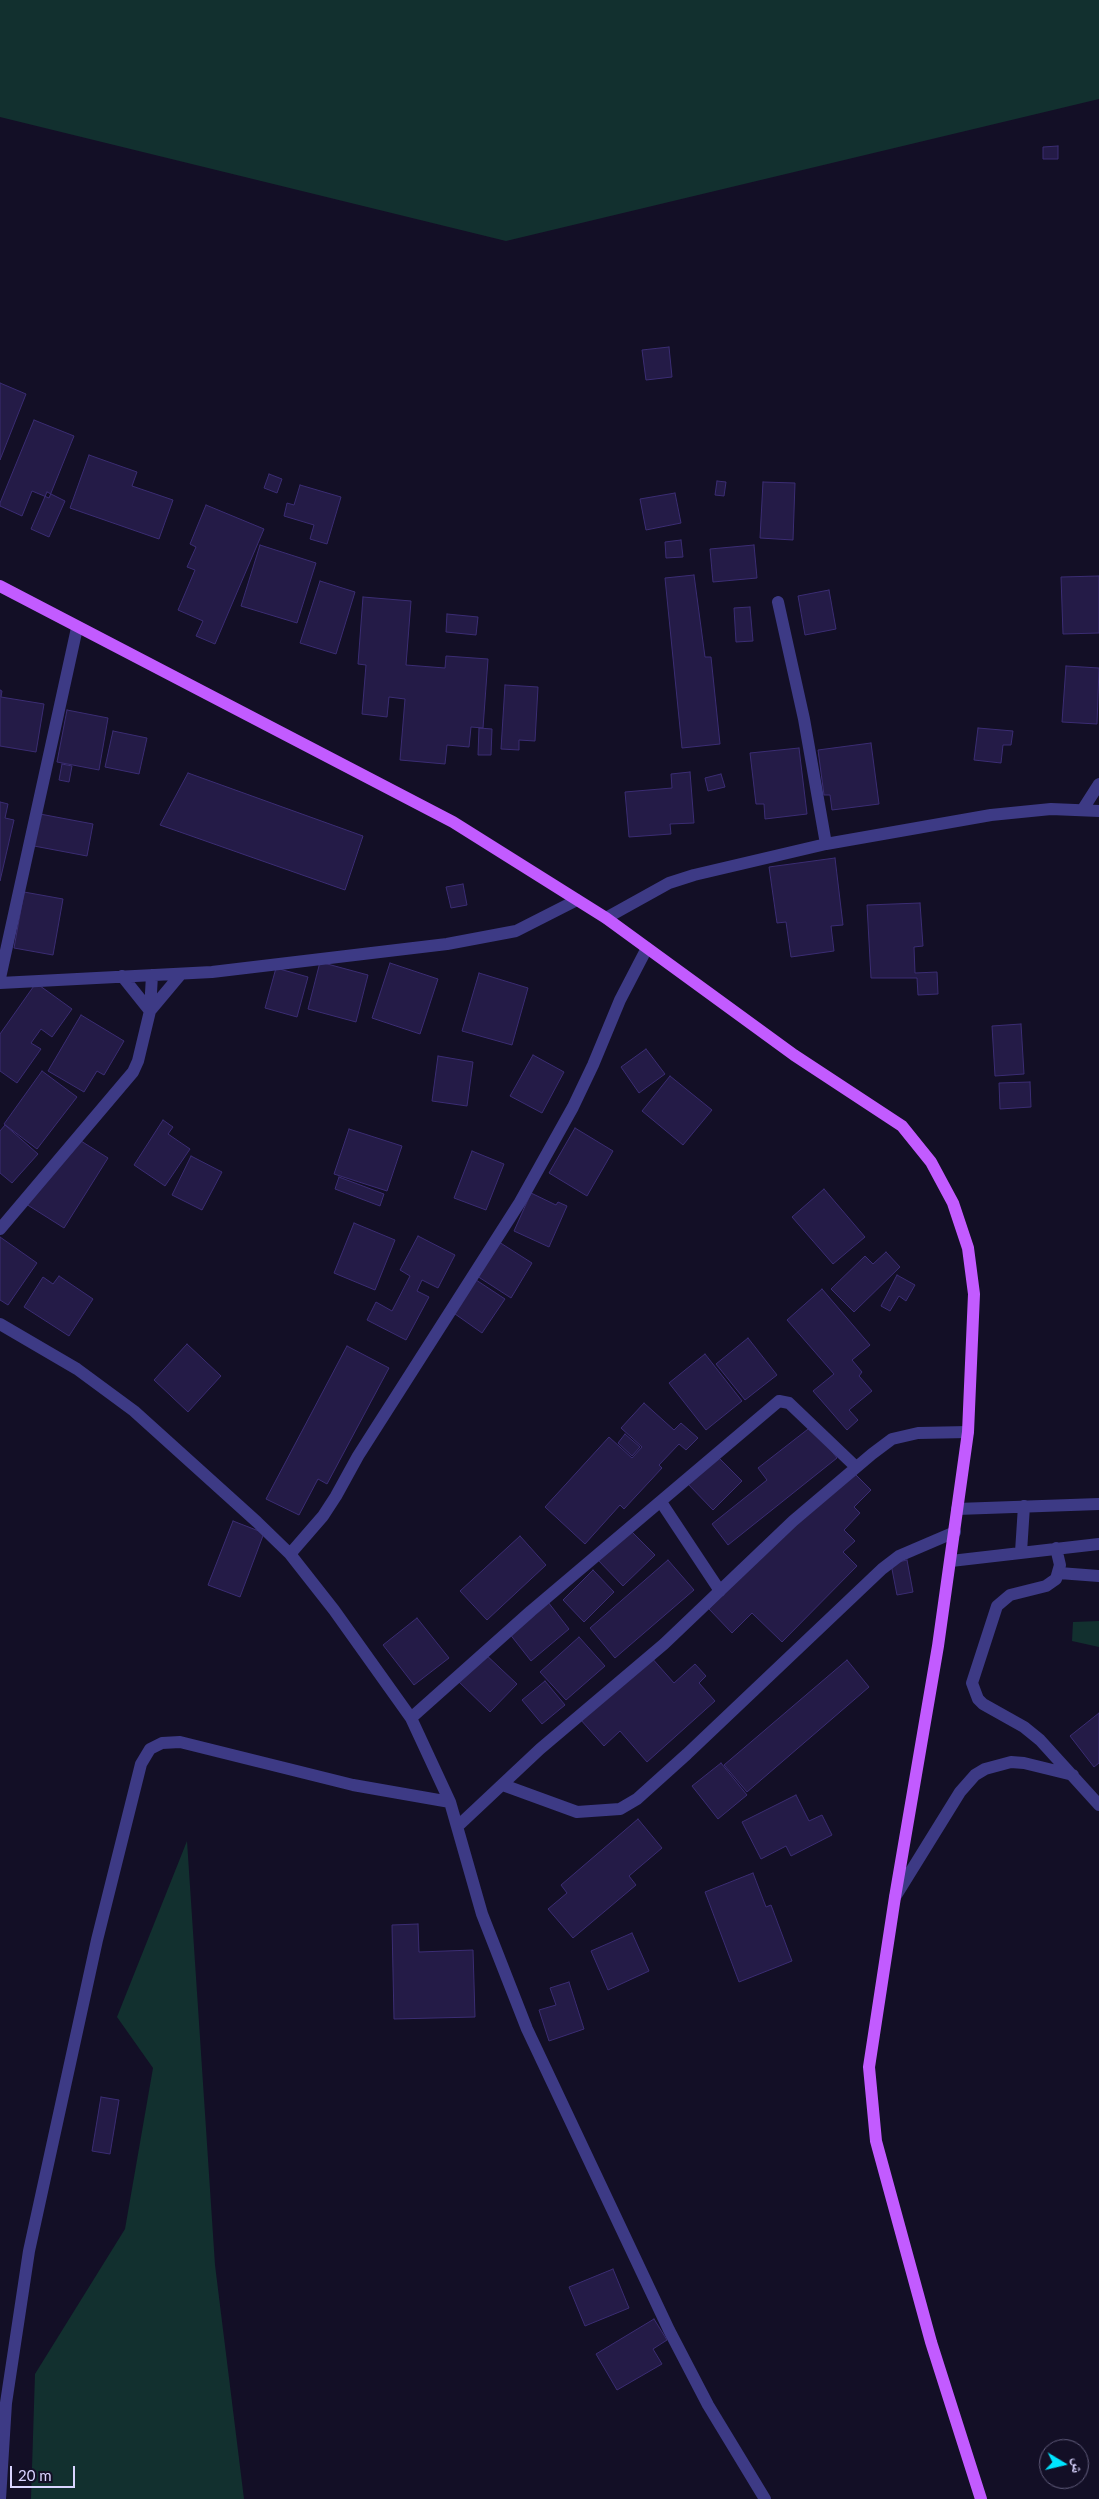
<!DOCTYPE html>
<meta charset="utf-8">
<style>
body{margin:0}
#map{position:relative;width:1099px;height:2499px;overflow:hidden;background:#130f26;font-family:Lato,"Noto Naskh Arabic",sans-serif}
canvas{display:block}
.north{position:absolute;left:1039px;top:2439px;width:50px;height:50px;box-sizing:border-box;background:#130f26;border:1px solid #625e7d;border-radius:50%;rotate:99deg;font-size:14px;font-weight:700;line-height:20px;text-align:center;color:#d9d4ff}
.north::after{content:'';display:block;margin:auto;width:18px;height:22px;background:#00e5ff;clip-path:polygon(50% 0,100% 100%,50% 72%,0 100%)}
.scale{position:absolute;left:10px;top:2466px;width:65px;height:22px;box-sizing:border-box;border:2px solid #d9d4ff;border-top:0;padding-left:6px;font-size:15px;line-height:18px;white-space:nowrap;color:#d9d4ff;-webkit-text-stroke:4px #130f26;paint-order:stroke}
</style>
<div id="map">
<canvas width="1099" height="2499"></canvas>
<div class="north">ش</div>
<div class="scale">20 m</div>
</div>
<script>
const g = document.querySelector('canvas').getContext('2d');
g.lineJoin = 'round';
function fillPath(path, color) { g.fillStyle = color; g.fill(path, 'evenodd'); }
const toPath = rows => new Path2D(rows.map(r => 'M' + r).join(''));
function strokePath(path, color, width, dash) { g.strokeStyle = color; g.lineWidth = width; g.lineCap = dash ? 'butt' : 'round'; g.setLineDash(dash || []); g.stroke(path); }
fillPath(toPath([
 [0,0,1099,0,1099,99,506,241,0,117],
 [1099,1621,1099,1647,1072,1641,1073,1622],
 [187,1841,215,2265,244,2499,31,2499,35,2374,125,2229,153,2068,117,2017]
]), '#12302f');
const building = toPath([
 [1058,146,1058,159,1043,159,1043,147,1058,146],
 [669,347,672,377,646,380,642,350,669,347],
 [0,383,26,394,0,460,0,383],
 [34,420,74,436,49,498,32,491,22,516,0,506,0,503,34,420],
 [89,455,137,472,132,486,173,500,159,539,70,508,89,455],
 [269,474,282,479,277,493,264,488,269,474],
 [717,481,726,482,724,496,715,495,717,481],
 [763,482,795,483,793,540,760,538,763,482],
 [300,485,341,497,327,544,310,539,314,525,284,516,287,503,294,505,300,485],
 [47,492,65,501,49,537,31,529,47,492],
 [675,493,681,523,646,530,640,499,675,493],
 [206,505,264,529,215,644,196,636,203,621,178,610,195,570,187,567,196,547,190,544,206,505],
 [681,540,683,557,666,558,665,542,681,540],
 [260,545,316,563,297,623,241,606,260,545],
 [754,545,757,578,713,582,710,549,754,545],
 [694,575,705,657,711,657,720,744,682,748,665,578,694,575],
 [1099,576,1099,633,1063,634,1061,577,1099,576],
 [320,581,355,592,336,654,300,643,320,581],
 [829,590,836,629,805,635,798,596,829,590],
 [363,597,411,601,406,665,445,668,446,656,488,659,483,728,471,727,469,747,447,745,445,764,400,760,405,699,389,697,387,717,362,714,366,665,358,664,363,597],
 [750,607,753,641,736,642,734,608,750,607],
 [447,614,478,617,476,635,446,632,447,614],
 [1066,666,1099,668,1097,724,1062,722,1066,666],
 [505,685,538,687,535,741,519,740,519,750,501,749,505,685],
 [0,690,2,691,1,697,44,704,36,752,0,746,0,690],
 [67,710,108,718,99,770,57,762,67,710],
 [479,728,492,729,491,755,478,755,479,728],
 [978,728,1013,731,1011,745,1003,745,1001,763,974,760,978,728],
 [113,731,147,738,139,774,105,767,113,731],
 [871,743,879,804,832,810,830,795,824,795,818,750,871,743],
 [799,748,807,814,765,819,764,804,756,804,750,753,799,748],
 [62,764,72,766,69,782,59,780,62,764],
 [690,772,694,823,670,824,671,834,629,837,625,792,672,788,671,774,690,772],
 [188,773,363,836,345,890,160,825,188,773],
 [721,774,725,787,708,791,705,778,721,774],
 [0,802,8,804,5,818,14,820,0,881,0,802],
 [40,814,93,824,87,856,34,846,40,814],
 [835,858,843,925,831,926,834,951,791,957,786,922,777,923,769,867,835,858],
 [463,884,467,905,451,908,446,887,463,884],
 [24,892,63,899,53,955,14,948,24,892],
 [920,903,923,946,914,947,915,973,937,972,938,994,918,995,917,978,871,978,867,905,920,903],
 [320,962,368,975,356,1022,308,1009,320,962],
 [390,963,438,979,420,1034,372,1018,390,963],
 [276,968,308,977,297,1017,265,1008,276,968],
 [479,973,528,988,512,1045,462,1031,479,973],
 [36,983,72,1009,52,1037,41,1029,31,1043,41,1049,17,1083,0,1071,0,1034,36,983],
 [81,1015,124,1041,104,1075,97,1071,84,1092,48,1071,81,1015],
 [1021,1024,1024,1074,995,1076,992,1026,1021,1024],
 [646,1049,665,1074,639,1093,621,1067,646,1049],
 [533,1055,564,1072,542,1113,510,1096,533,1055],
 [438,1056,473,1062,467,1106,432,1101,438,1056],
 [42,1071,77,1097,37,1149,4,1124,42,1071],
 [670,1076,712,1110,683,1145,642,1111,670,1076],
 [1030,1082,1031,1107,1000,1109,999,1083,1030,1082],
 [163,1120,173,1127,168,1134,190,1149,165,1186,134,1165,163,1120],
 [5,1125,38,1154,12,1183,0,1173,0,1131,5,1125],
 [575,1128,613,1151,587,1196,549,1173,575,1128],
 [349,1129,402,1146,387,1191,334,1174,349,1129],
 [73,1136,108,1158,64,1228,26,1204,73,1136],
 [472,1151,504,1164,486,1210,454,1198,472,1151],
 [191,1156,222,1172,202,1210,172,1195,191,1156],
 [339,1177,384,1194,380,1206,335,1189,339,1177],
 [824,1189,865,1237,833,1264,792,1217,824,1189],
 [531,1193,556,1205,558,1202,567,1206,549,1247,514,1231,531,1193],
 [354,1223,395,1240,375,1290,334,1273,354,1223],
 [418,1236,455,1255,438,1288,422,1280,417,1291,429,1297,406,1340,367,1320,376,1302,392,1311,410,1276,400,1270,418,1236],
 [0,1237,37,1263,8,1305,0,1300,0,1237],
 [499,1242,532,1263,511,1298,477,1276,499,1242],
 [886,1252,900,1267,854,1312,831,1289,865,1256,873,1264,886,1252],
 [897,1275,915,1285,906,1301,899,1296,890,1311,881,1306,897,1275],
 [59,1276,93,1299,69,1336,24,1307,43,1277,53,1284,59,1276],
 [470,1276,505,1299,482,1333,448,1309,470,1276],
 [822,1289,870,1345,852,1360,862,1372,859,1376,872,1391,849,1410,858,1420,847,1430,813,1391,834,1374,787,1320,822,1289],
 [748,1338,777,1375,745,1400,716,1364,748,1338],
 [187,1344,221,1376,188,1412,154,1380,187,1344],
 [347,1346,389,1368,327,1484,318,1479,299,1515,266,1499,347,1346],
 [705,1354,742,1401,706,1430,669,1383,705,1354],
 [644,1403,674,1430,681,1423,698,1438,686,1450,679,1444,659,1465,662,1468,624,1509,620,1505,585,1544,545,1507,609,1437,632,1458,642,1447,621,1428,644,1403],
 [812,1426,837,1458,728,1545,712,1524,767,1480,758,1468,812,1426],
 [625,1434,640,1447,632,1456,618,1443,625,1434],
 [715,1454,742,1481,713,1510,686,1482,715,1454],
 [849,1468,871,1490,854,1507,860,1513,844,1530,855,1541,843,1552,857,1566,782,1642,752,1613,732,1633,709,1609,849,1468],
 [233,1521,264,1533,240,1597,208,1585,233,1521],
 [628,1528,655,1555,623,1586,597,1559,628,1528],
 [520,1536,546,1565,487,1620,460,1591,520,1536],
 [668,1560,694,1590,615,1658,590,1628,668,1560],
 [907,1560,913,1592,897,1595,891,1564,907,1560],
 [593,1570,614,1592,584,1622,563,1600,593,1570],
 [548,1602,569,1629,531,1661,509,1633,548,1602],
 [417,1618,449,1658,414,1685,383,1645,417,1618],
 [579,1637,605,1666,566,1700,540,1672,579,1637],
 [483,1652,517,1684,490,1712,457,1680,483,1652],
 [650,1656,674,1683,695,1664,706,1676,699,1683,715,1701,647,1762,620,1731,604,1746,580,1719,650,1656],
 [847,1660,869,1687,747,1792,724,1765,847,1660],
 [545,1681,565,1705,542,1724,522,1700,545,1681],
 [1099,1713,1099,1763,1094,1767,1070,1736,1099,1713],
 [721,1763,747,1795,718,1819,692,1786,721,1763],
 [796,1795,809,1821,822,1815,832,1835,791,1856,786,1846,761,1859,742,1822,796,1795],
 [638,1819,662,1848,629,1876,636,1885,573,1938,548,1909,567,1893,561,1885,638,1819],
 [753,1873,766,1907,771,1905,792,1961,739,1982,705,1892,753,1873],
 [418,1924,419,1952,473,1950,475,2017,394,2019,392,1925,418,1924],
 [632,1933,649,1971,608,1990,591,1951,632,1933],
 [569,1982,584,2029,549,2041,539,2010,556,2005,550,1988,569,1982],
 [101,2097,119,2100,110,2154,92,2151,101,2097],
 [613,2269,629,2308,585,2326,569,2287,613,2269],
 [654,2319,667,2340,653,2349,662,2364,617,2390,596,2354,654,2319]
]);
fillPath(building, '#241b47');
strokePath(building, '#3b2d73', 1);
strokePath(toPath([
 [778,602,804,719,826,844],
 [1083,809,1099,784],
 [606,918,669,883,694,875,826,844,991,815,1051,809,1099,811],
 [122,976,150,1011],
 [0,978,77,628],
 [0,983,212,972,447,944,516,931,577,900],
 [150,1011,181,974],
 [0,1229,133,1072,138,1061,150,1011,152,975],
 [0,1324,77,1369,134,1411,257,1522,290,1554,334,1610,411,1718,450,1802,482,1914,527,2029,669,2330,708,2405,765,2499],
 [661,1502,720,1591],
 [957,1509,1099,1504],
 [1056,1548,1060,1565,1056,1579,1046,1586,1010,1595,997,1606,972,1683,978,1699,983,1704,1024,1727,1040,1740,1099,1805],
 [1021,1552,1024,1506],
 [290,1554,323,1516,336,1496,358,1456,520,1202,573,1107,593,1065,620,1000,647,948],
 [951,1561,1099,1544],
 [1059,1573,1099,1576],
 [411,1718,531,1611,779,1401,789,1403,856,1467],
 [503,1785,577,1812,620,1809,637,1799,687,1754,882,1569,899,1556,955,1532],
 [458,1826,540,1749,664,1644,793,1521,872,1454,892,1439,918,1433,968,1432],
 [895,1897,960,1792,975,1775,985,1769,1011,1762,1024,1763,1073,1775],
 [0,2499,6,2403,29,2251,97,1940,141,1764,150,1749,162,1743,180,1742,353,1785,450,1802]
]), '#3d3a85', 12);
strokePath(toPath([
 [0,586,453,822,606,918,794,1055,902,1126,931,1162,953,1203,968,1248,974,1294,968,1432,938,1646,895,1897,869,2067,876,2141,931,2342,981,2499]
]), '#c25bff', 12);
</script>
